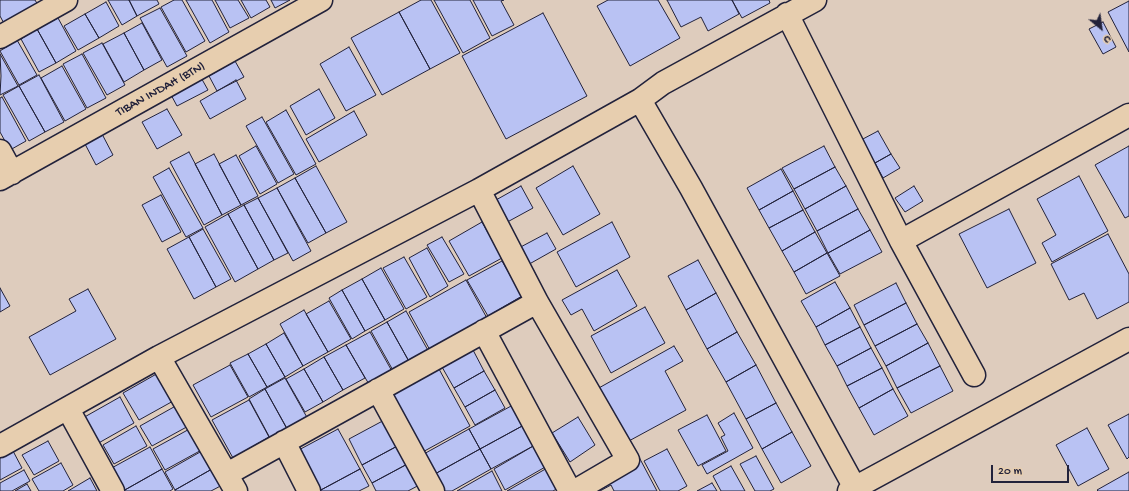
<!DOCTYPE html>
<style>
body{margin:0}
#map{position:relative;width:1129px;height:491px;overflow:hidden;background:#deccbd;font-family:"Gochi Hand",sans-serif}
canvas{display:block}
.north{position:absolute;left:1081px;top:8px;width:40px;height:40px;-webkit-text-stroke:3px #e7ceaf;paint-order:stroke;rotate:151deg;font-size:11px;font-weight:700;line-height:16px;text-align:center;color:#22223b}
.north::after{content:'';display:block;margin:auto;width:14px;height:18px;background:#22223b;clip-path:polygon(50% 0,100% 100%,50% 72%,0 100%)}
.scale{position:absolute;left:991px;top:465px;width:78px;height:18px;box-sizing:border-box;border:2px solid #22223b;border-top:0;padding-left:5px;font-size:12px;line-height:14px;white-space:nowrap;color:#22223b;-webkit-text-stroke:3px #e7ceaf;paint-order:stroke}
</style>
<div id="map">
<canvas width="1129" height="491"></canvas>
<div class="north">U</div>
<div class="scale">20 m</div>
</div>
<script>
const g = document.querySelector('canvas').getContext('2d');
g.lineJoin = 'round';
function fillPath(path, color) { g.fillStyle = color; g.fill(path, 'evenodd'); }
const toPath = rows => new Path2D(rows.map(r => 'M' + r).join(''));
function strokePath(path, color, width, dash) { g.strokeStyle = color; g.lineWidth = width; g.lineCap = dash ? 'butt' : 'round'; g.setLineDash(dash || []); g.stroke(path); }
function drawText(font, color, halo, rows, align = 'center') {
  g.font = font + ' "Gochi Hand",sans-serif'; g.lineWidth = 3.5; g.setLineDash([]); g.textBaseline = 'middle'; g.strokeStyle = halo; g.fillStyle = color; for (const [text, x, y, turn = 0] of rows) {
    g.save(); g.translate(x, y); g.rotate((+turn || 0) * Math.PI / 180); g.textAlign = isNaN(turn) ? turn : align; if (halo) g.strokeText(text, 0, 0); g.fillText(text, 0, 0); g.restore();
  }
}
const building = toPath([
 [0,0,35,0,41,10,7,29,0,16,0,0],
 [108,0,129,0,137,16,122,25,108,0],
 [129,0,157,0,159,4,137,16,129,0],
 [174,0,182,0,205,41,186,52,161,7,174,0],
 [186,0,212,0,229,32,210,43,186,0],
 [215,0,238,0,249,18,230,28,215,0],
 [241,0,266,0,270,7,251,18,241,0],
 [271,0,290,0,275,8,271,0],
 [421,0,431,0,460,53,430,69,399,12,421,0],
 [434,0,470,0,490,38,463,53,434,0],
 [473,0,504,0,501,1,514,25,492,36,473,0],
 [608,0,658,0,680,38,630,66,597,6,608,0],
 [667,0,732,0,739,14,708,31,701,17,681,27,667,0],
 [732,0,769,0,770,3,742,18,732,0],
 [1129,1,1129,52,1108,12,1129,1],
 [106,2,119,26,99,38,85,14,106,2],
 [160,8,187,56,167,67,140,18,160,8],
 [399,12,430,69,382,95,351,38,399,12],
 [543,13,587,96,506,139,462,56,543,13],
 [85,14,99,38,78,50,64,26,85,14],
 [58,18,76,51,56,63,37,29,58,18],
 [1103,22,1116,47,1103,54,1089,29,1103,22],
 [142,23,162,60,144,70,124,33,142,23],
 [37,29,56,63,39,72,21,39,37,29],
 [124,33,144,70,124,82,103,44,124,33],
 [17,40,37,75,19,85,0,51,17,40],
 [102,43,125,85,107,95,83,53,102,43],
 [349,47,376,95,346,111,320,64,349,47],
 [0,54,18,86,0,95,1,76,0,54],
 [82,54,106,98,87,108,63,64,82,54],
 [235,61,244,77,217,91,209,76,235,61],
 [62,66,86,109,65,121,41,78,62,66],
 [199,74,208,90,177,106,169,91,199,74],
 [39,75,64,122,45,132,19,86,39,75],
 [236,80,246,99,210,119,200,101,236,80],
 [19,86,45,132,29,141,3,95,19,86],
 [319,89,335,118,306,135,290,106,319,89],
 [2,97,26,141,10,150,0,132,0,98,2,97],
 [167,109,182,135,157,149,142,122,167,109],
 [286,110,316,164,296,175,266,122,286,110],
 [354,111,367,135,319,162,306,139,354,111],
 [262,117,294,174,278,183,246,126,262,117],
 [878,131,891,154,875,163,861,140,878,131],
 [102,134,113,155,96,165,85,144,102,134],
 [256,146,277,184,260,194,239,156,256,146],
 [824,146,835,167,794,189,782,168,824,146],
 [1129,146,1129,216,1125,218,1095,165,1129,146],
 [189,152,222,215,204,225,170,162,189,152],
 [214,154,241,205,222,215,195,164,214,154],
 [891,154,900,168,883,178,875,163,891,154],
 [236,155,258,196,241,205,219,164,236,155],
 [316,166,347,222,326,233,295,178,316,166],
 [573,166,600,214,563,235,536,188,573,166],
 [835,167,846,186,805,209,794,189,835,167],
 [169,168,203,228,186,237,153,177,169,168],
 [781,169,793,191,759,210,747,188,781,169],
 [1079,176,1108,231,1052,262,1042,243,1056,235,1037,199,1079,176],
 [295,178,326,233,308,243,277,188,295,178],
 [521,186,533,208,500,226,487,205,521,186],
 [846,186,858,209,817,231,805,209,846,186],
 [914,186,923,201,905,212,895,198,914,186],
 [277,188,311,251,293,261,258,198,277,188],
 [793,191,803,210,769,228,759,210,793,191],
 [161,195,181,232,162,242,142,205,161,195],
 [258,198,288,253,274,260,244,205,258,198],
 [244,205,274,260,258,269,228,214,244,205],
 [858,209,870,230,828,253,817,231,858,209],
 [1009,209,1036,263,987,288,959,234,1009,209],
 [803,210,815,232,782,251,769,228,803,210],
 [228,214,258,269,235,282,205,227,228,214],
 [482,222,502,258,469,276,449,241,482,222],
 [612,222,630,257,576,287,557,252,612,222],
 [203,229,231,279,216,287,189,237,203,229],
 [870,230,882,252,840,274,828,253,870,230],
 [815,232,827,253,794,272,782,251,815,232],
 [547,233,556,249,524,267,515,250,547,233],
 [1108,234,1129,274,1129,302,1097,319,1084,293,1069,300,1051,264,1108,234],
 [189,237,216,287,194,299,167,249,189,237],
 [442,237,464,274,449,282,427,245,442,237],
 [427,248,448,286,430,297,409,258,427,248],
 [827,253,840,276,806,294,794,272,827,253],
 [404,257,427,297,406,309,383,268,404,257],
 [698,260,716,293,686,310,668,276,698,260],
 [502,261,522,296,488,316,467,280,502,261],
 [381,268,404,309,385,320,362,279,381,268],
 [617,270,637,306,594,331,582,309,571,315,562,300,617,270],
 [362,279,385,320,365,331,342,290,362,279],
 [466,280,488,320,431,352,409,312,466,280],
 [835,282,850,308,816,327,801,301,835,282],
 [896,283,906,303,864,325,854,305,896,283],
 [0,288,10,306,0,312,0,288],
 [88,289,116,339,50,375,29,337,76,311,69,299,88,289],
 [342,290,365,331,352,339,329,298,342,290],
 [716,293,737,332,707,349,686,310,716,293],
 [329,301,351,339,328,352,306,314,329,301],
 [906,303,917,324,875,346,864,325,906,303],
 [645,307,665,343,611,373,591,336,645,307],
 [850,308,860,327,825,345,816,327,850,308],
 [304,310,328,352,303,366,280,324,304,310],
 [406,311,430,354,411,365,387,322,406,311],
 [387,322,411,365,395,374,371,331,387,322],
 [917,324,928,343,886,366,875,346,917,324],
 [860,327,871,348,837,366,825,345,860,327],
 [370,332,393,373,370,386,346,345,370,332],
 [737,332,756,365,726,382,707,349,737,332],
 [284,333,303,366,285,377,266,344,284,333],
 [928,343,940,366,897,388,886,366,928,343],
 [266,344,285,377,267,387,248,354,266,344],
 [346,345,365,378,343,390,324,357,346,345],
 [674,346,683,361,665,371,686,410,627,442,597,389,674,346],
 [871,348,882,368,847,386,837,366,871,348],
 [473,350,484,371,454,388,442,367,473,350],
 [248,354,267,387,249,397,230,363,248,354],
 [324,357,343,390,323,402,304,369,324,357],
 [230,365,248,397,211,417,193,385,230,365],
 [756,365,776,403,746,419,726,382,756,365],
 [940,366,953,391,911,413,897,388,940,366],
 [882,368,893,389,859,408,847,386,882,368],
 [304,369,323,402,305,412,286,379,304,369],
 [439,369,470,426,419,454,387,398,439,369],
 [484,371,495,390,465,407,454,388,484,371],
 [160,372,175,400,139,420,123,393,160,372],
 [285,378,309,421,289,432,265,389,285,378],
 [265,389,287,429,270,438,249,399,265,389],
 [893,389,908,416,874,435,859,408,893,389],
 [495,390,505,408,475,425,465,407,495,390],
 [120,397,134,423,95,445,81,419,120,397],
 [249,400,269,437,233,458,212,420,249,400],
 [181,403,192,424,152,446,140,426,181,403],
 [776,403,792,432,762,449,746,419,776,403],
 [513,405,524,425,480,449,469,429,513,405],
 [734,413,753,448,707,474,702,465,728,451,721,437,725,435,718,423,734,413],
 [1129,414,1129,457,1127,459,1108,425,1129,414],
 [707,415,726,451,698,466,678,430,707,415],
 [390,417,403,443,362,465,349,439,390,417],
 [578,417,595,445,570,462,552,433,578,417],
 [524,425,535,445,491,469,480,449,524,425],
 [136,426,147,446,114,464,103,445,136,426],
 [195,426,207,447,165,470,153,449,195,426],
 [1087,428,1109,469,1078,486,1056,445,1087,428],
 [338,429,360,469,319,491,295,452,338,429],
 [469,429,480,449,433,475,422,455,469,429],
 [792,432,811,466,781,483,762,449,792,432],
 [48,441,59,461,34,475,22,455,48,441],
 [403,443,413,461,372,483,362,465,403,443],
 [535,445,547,466,505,490,494,469,535,445],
 [150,447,162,469,123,491,108,470,150,447],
 [209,447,219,465,175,490,165,472,209,447],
 [480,449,491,469,452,491,442,491,433,475,480,449],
 [667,449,687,486,678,491,660,491,644,461,667,449],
 [13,451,22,468,0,480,0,458,13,451],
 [756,456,774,489,770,491,755,491,740,464,756,456],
 [640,459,657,491,614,491,611,485,600,491,585,491,584,489,640,459],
 [413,461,425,482,408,491,376,491,372,483,413,461],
 [61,463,73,485,63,491,39,491,32,479,61,463],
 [219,465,228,482,211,491,175,491,175,490,219,465],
 [731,466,745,491,721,491,713,476,731,466],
 [549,467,560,487,553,491,507,491,549,467],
 [162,469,173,489,170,491,123,491,162,469],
 [360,469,369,486,359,491,319,491,360,469],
 [24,470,30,481,12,491,0,491,0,483,24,470],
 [492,471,502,491,457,491,492,471],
 [1129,472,1129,491,1098,491,1097,490,1129,472],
 [90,478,97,491,68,491,90,478],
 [712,483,717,491,697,491,712,483],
 [27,484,31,491,15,491,27,484]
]);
fillPath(building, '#b9c2f3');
strokePath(building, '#22223b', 1);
const minor = toPath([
 [787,14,901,241,974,375],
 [0,37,66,0],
 [640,100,691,188,855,488],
 [0,151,12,173],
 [0,179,321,0],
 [479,190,640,100,663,83,815,0],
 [901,241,1129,115],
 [484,331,570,491],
 [159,357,236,491],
 [378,390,433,491],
 [68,409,113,491],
 [284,442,309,491],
 [0,446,159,357,479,190,537,302,628,460,575,491],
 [227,474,537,302],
 [849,491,1129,339]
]);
strokePath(minor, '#22223b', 25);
strokePath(minor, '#e7ceaf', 22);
drawText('13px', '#22223b', '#e7ceaf', [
 ["TIBAN INDAH (BTN)",161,90,-29]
]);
</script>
